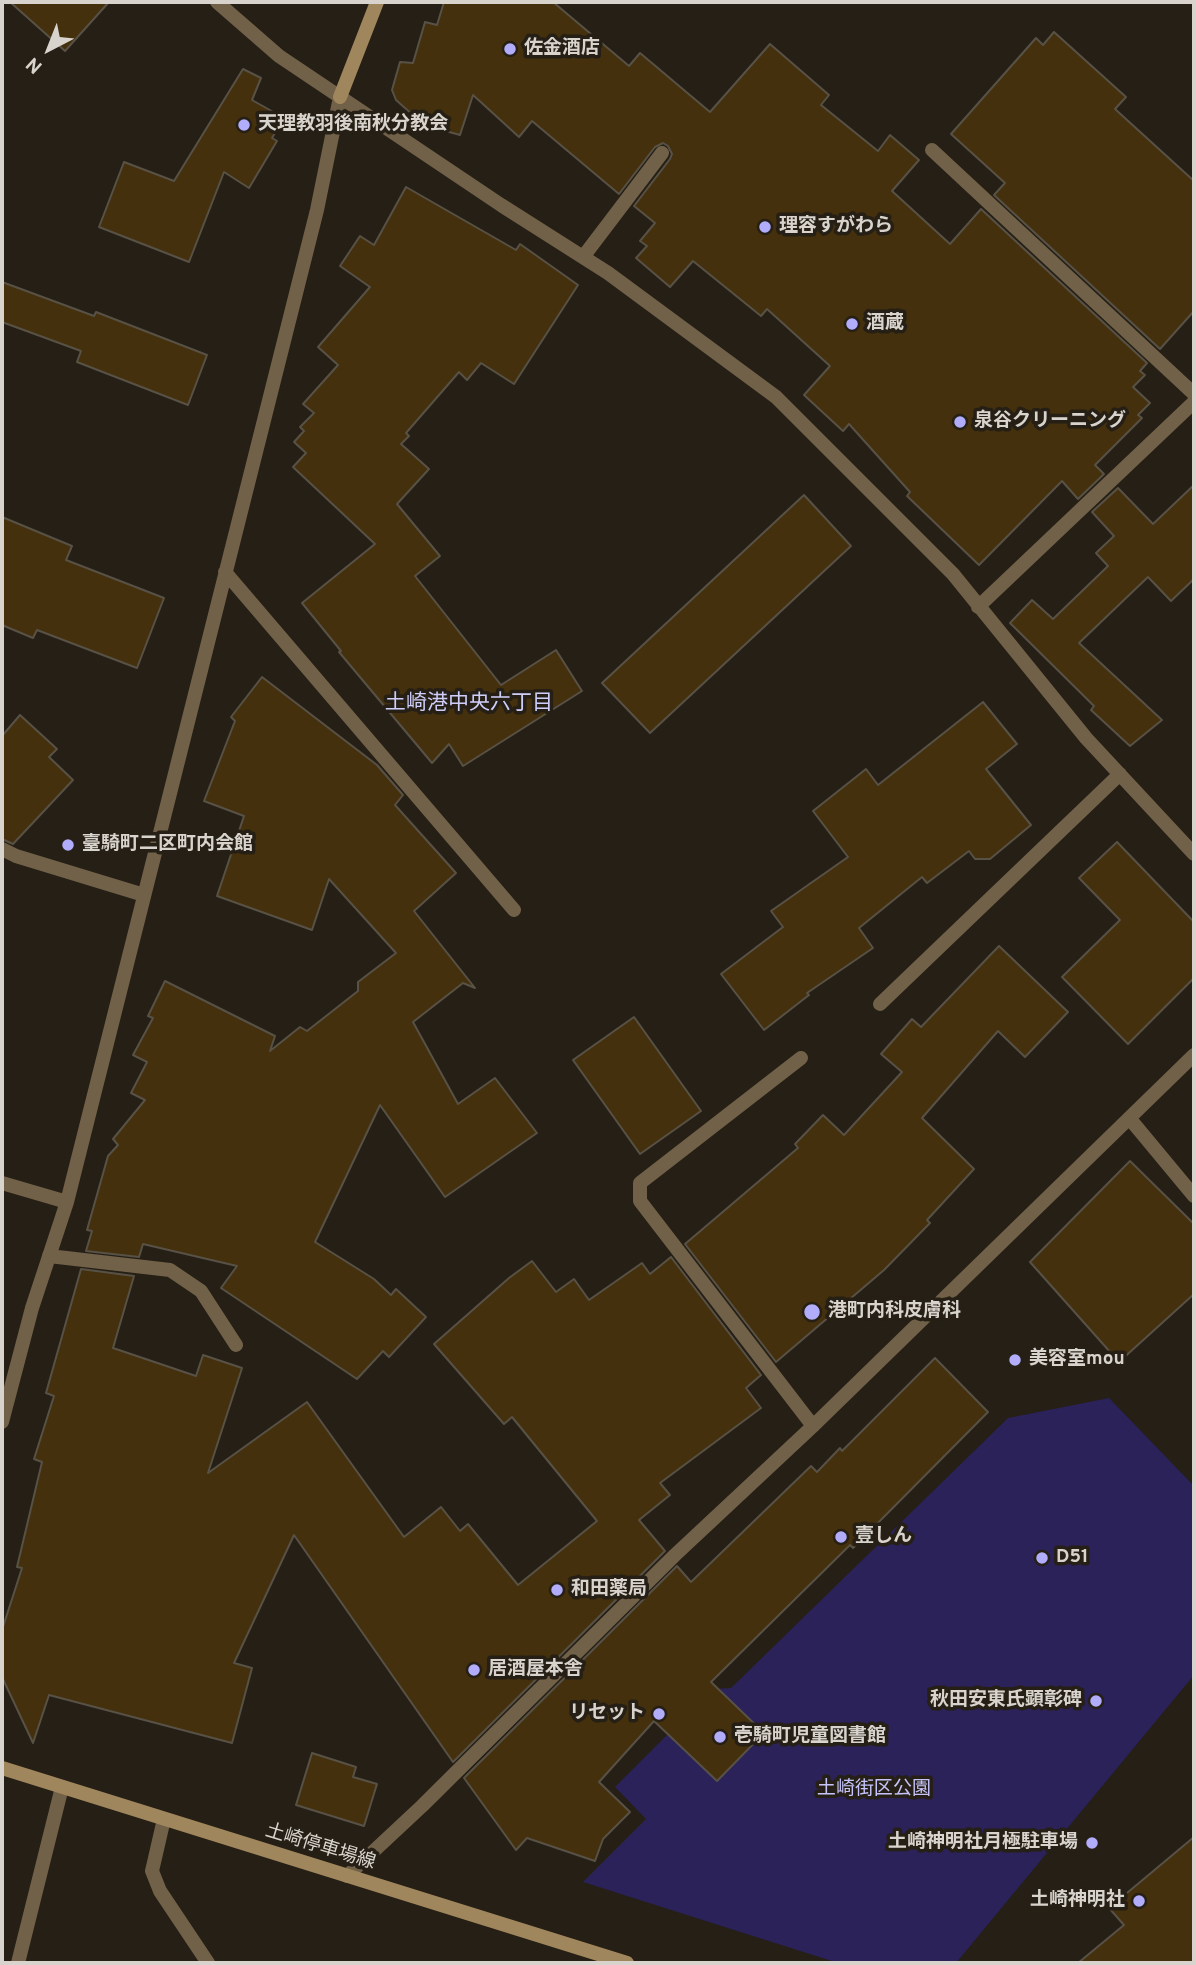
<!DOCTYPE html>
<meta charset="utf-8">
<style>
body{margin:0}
#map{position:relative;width:1196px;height:1965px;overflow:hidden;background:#251f15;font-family:Overpass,sans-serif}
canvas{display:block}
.frame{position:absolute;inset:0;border:4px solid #d8d4cd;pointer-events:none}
.north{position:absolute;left:14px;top:14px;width:70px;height:70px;-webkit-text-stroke:5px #251f15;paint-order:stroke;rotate:222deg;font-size:19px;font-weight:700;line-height:28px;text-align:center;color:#d8d4cd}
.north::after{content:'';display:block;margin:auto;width:24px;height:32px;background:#d8d4cd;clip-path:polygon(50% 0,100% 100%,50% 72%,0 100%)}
</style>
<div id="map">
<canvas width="1196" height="1965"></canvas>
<div class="frame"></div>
<div class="north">N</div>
</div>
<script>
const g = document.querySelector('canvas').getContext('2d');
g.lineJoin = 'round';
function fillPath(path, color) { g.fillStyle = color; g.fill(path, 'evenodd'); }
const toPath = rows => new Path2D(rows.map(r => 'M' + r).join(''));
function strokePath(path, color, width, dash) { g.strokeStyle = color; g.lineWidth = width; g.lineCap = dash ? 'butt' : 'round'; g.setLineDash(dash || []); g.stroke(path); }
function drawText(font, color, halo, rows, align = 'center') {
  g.font = font + ' Overpass,"Noto Sans JP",sans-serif'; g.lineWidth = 7; g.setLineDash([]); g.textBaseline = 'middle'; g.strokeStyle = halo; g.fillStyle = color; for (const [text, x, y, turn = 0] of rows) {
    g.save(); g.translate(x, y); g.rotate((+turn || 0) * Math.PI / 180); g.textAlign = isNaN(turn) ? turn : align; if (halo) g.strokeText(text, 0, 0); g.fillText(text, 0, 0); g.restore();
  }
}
fillPath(toPath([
 [1109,1398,1194,1486,1194,1675,956,1963,838,1963,583,1882,646,1819,615,1787,713,1689,731,1688,1008,1418]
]), '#2a2258');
const building = toPath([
 [10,2,109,2,65,51,10,2],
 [444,2,553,2,629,66,640,53,710,112,770,44,829,95,821,105,878,151,890,135,919,160,892,191,950,244,981,209,1147,363,1140,371,1145,375,1133,387,1150,403,1138,415,1142,418,1095,465,1104,474,1078,499,1062,481,979,565,907,496,910,492,849,424,843,431,804,395,830,366,767,309,761,316,693,261,670,287,636,258,647,246,640,241,655,223,634,206,670,159,672,154,668,146,663,143,655,147,619,194,532,121,519,137,473,95,460,135,424,125,396,100,392,90,400,62,413,63,425,22,437,25,444,2],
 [1054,32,1126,97,1115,109,1194,181,1194,311,1160,349,994,195,1005,183,951,134,1036,38,1043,45,1054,32],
 [243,69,261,78,252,100,284,118,272,138,277,141,249,188,224,172,189,262,99,227,124,162,174,181,243,69],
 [406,187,516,250,520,244,578,285,514,384,481,363,467,380,459,372,406,433,409,436,401,444,429,469,397,504,440,556,415,576,501,685,556,650,582,691,463,766,449,744,432,763,339,652,341,651,302,603,375,544,293,467,306,453,294,442,304,431,300,427,314,413,303,404,338,365,318,347,370,287,340,266,360,236,374,245,406,187],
 [2,282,94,316,96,312,207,355,188,405,77,362,81,351,2,322,2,282],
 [1194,485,1194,579,1171,601,1148,577,1079,643,1162,720,1130,746,1091,710,1094,706,1010,623,1032,600,1053,619,1108,566,1096,553,1114,536,1092,512,1118,488,1153,524,1194,485],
 [804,495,851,546,650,733,602,683,804,495],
 [2,517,72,546,66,560,164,598,137,668,37,630,33,638,2,625,2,517],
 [262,677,377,765,403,795,395,805,456,873,414,911,475,988,463,983,413,1022,458,1104,495,1078,537,1133,445,1197,380,1105,315,1242,374,1279,391,1295,396,1289,426,1317,389,1357,383,1351,357,1379,221,1288,237,1266,143,1244,139,1257,86,1251,92,1231,87,1230,108,1156,118,1145,113,1139,145,1100,131,1093,147,1062,133,1055,153,1018,148,1016,165,981,275,1036,270,1051,300,1027,307,1031,358,991,358,982,396,953,329,879,312,930,217,896,244,816,204,801,235,721,231,717,262,677],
 [983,702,1017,744,986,769,1031,825,990,859,975,859,969,851,927,883,922,877,859,928,873,948,807,993,809,995,764,1030,721,974,783,927,771,911,848,857,813,811,866,769,878,785,983,702],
 [20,715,57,749,49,757,73,780,13,844,2,839,2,736,20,715],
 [1117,842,1194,922,1194,978,1128,1044,1062,977,1120,920,1079,878,1117,842],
 [999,946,1068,1012,1025,1057,998,1031,922,1118,974,1169,927,1220,930,1223,884,1270,776,1362,685,1244,798,1148,795,1144,823,1115,844,1135,902,1072,881,1054,912,1019,921,1027,999,946],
 [634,1017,701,1111,640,1154,573,1060,634,1017],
 [1130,1161,1194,1224,1194,1294,1119,1362,1030,1262,1130,1161],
 [671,1257,761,1375,746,1388,761,1408,660,1483,670,1495,639,1520,665,1551,453,1762,294,1535,234,1663,252,1668,232,1743,49,1695,33,1743,2,1677,2,1630,22,1568,17,1567,42,1462,34,1459,54,1396,46,1393,81,1269,134,1276,113,1348,196,1376,203,1355,242,1368,208,1473,307,1402,404,1537,441,1507,460,1531,468,1524,518,1585,597,1521,512,1417,504,1424,434,1344,509,1278,532,1261,556,1292,574,1279,589,1300,642,1263,650,1274,671,1257],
 [935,1358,988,1412,853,1548,850,1545,711,1682,764,1733,717,1781,654,1721,599,1782,630,1812,603,1839,595,1861,527,1838,516,1850,464,1778,677,1566,691,1582,811,1466,817,1472,840,1448,842,1451,935,1358],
 [312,1753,356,1767,353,1777,377,1784,364,1826,296,1805,312,1753],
 [1194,1837,1194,1963,1078,1963,1124,1925,1109,1908,1194,1837]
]);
fillPath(building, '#44300c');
strokePath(building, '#585146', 2);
strokePath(toPath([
 [217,2,279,56,501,205,608,273,776,397,953,574,1086,738,1194,854],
 [932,150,1194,394],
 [583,257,662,153],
 [225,572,514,910],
 [978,607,1194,402],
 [2,849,16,856,144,895],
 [880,1004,1120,774],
 [801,1058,640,1183,640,1201,813,1426],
 [1130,1119,1194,1196],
 [2,1183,67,1202],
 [49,1256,170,1270,201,1291,236,1345],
 [2,1422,32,1308,67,1202,317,210,340,97],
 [164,1819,152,1871,160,1891,208,1963],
 [347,1876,422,1806,675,1555,813,1426,1194,1055],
 [18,1963,62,1787]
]), '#716148', 14);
strokePath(toPath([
 [340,97,377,2],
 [2,1768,627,1963]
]), '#a0865c', 14);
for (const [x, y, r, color] of [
 [510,49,7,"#b1adfa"],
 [244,125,7,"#b1adfa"],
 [765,227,7,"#b1adfa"],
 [852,324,7,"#b1adfa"],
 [960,422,7,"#b1adfa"],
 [68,845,7,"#b1adfa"],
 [812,1312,9,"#b1adfa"],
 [1015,1360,7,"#b1adfa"],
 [841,1537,7,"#b1adfa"],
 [1042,1558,7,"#b1adfa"],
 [557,1590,7,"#b1adfa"],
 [474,1670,7,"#b1adfa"],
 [1096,1701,7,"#b1adfa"],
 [659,1714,7,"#b1adfa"],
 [720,1737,7,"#b1adfa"],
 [1092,1843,7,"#b1adfa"],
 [1139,1901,7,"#b1adfa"]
]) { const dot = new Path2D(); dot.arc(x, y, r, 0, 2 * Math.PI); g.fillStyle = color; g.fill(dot); strokePath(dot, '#251f15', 2.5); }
drawText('bold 19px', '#d8d4cd', '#251f15', [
 ["佐金酒店",524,49],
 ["天理教羽後南秋分教会",258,125],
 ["理容すがわら",779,227],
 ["酒蔵",866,324],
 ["泉谷クリーニング",974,422],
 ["臺騎町二区町内会館",82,845],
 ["港町内科皮膚科",828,1312],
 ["美容室mou",1029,1360],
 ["壹しん",855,1537],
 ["D51",1056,1558],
 ["和田薬局",571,1590],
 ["居酒屋本舎",488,1670],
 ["秋田安東氏顕彰碑",1082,1701,"right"],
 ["リセット",645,1714,"right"],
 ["壱騎町児童図書館",734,1737],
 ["土崎神明社月極駐車場",1078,1843,"right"],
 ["土崎神明社",1125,1901,"right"]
], 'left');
drawText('19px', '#c5c4fa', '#251f15', [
 ["土崎街区公園",874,1790]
]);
drawText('19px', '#d8d4cd', '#251f15', [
 ["土崎停車場線",320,1848,17]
]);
drawText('21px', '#cfcef9', '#251f15', [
 ["土崎港中央六丁目",469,705]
]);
</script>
